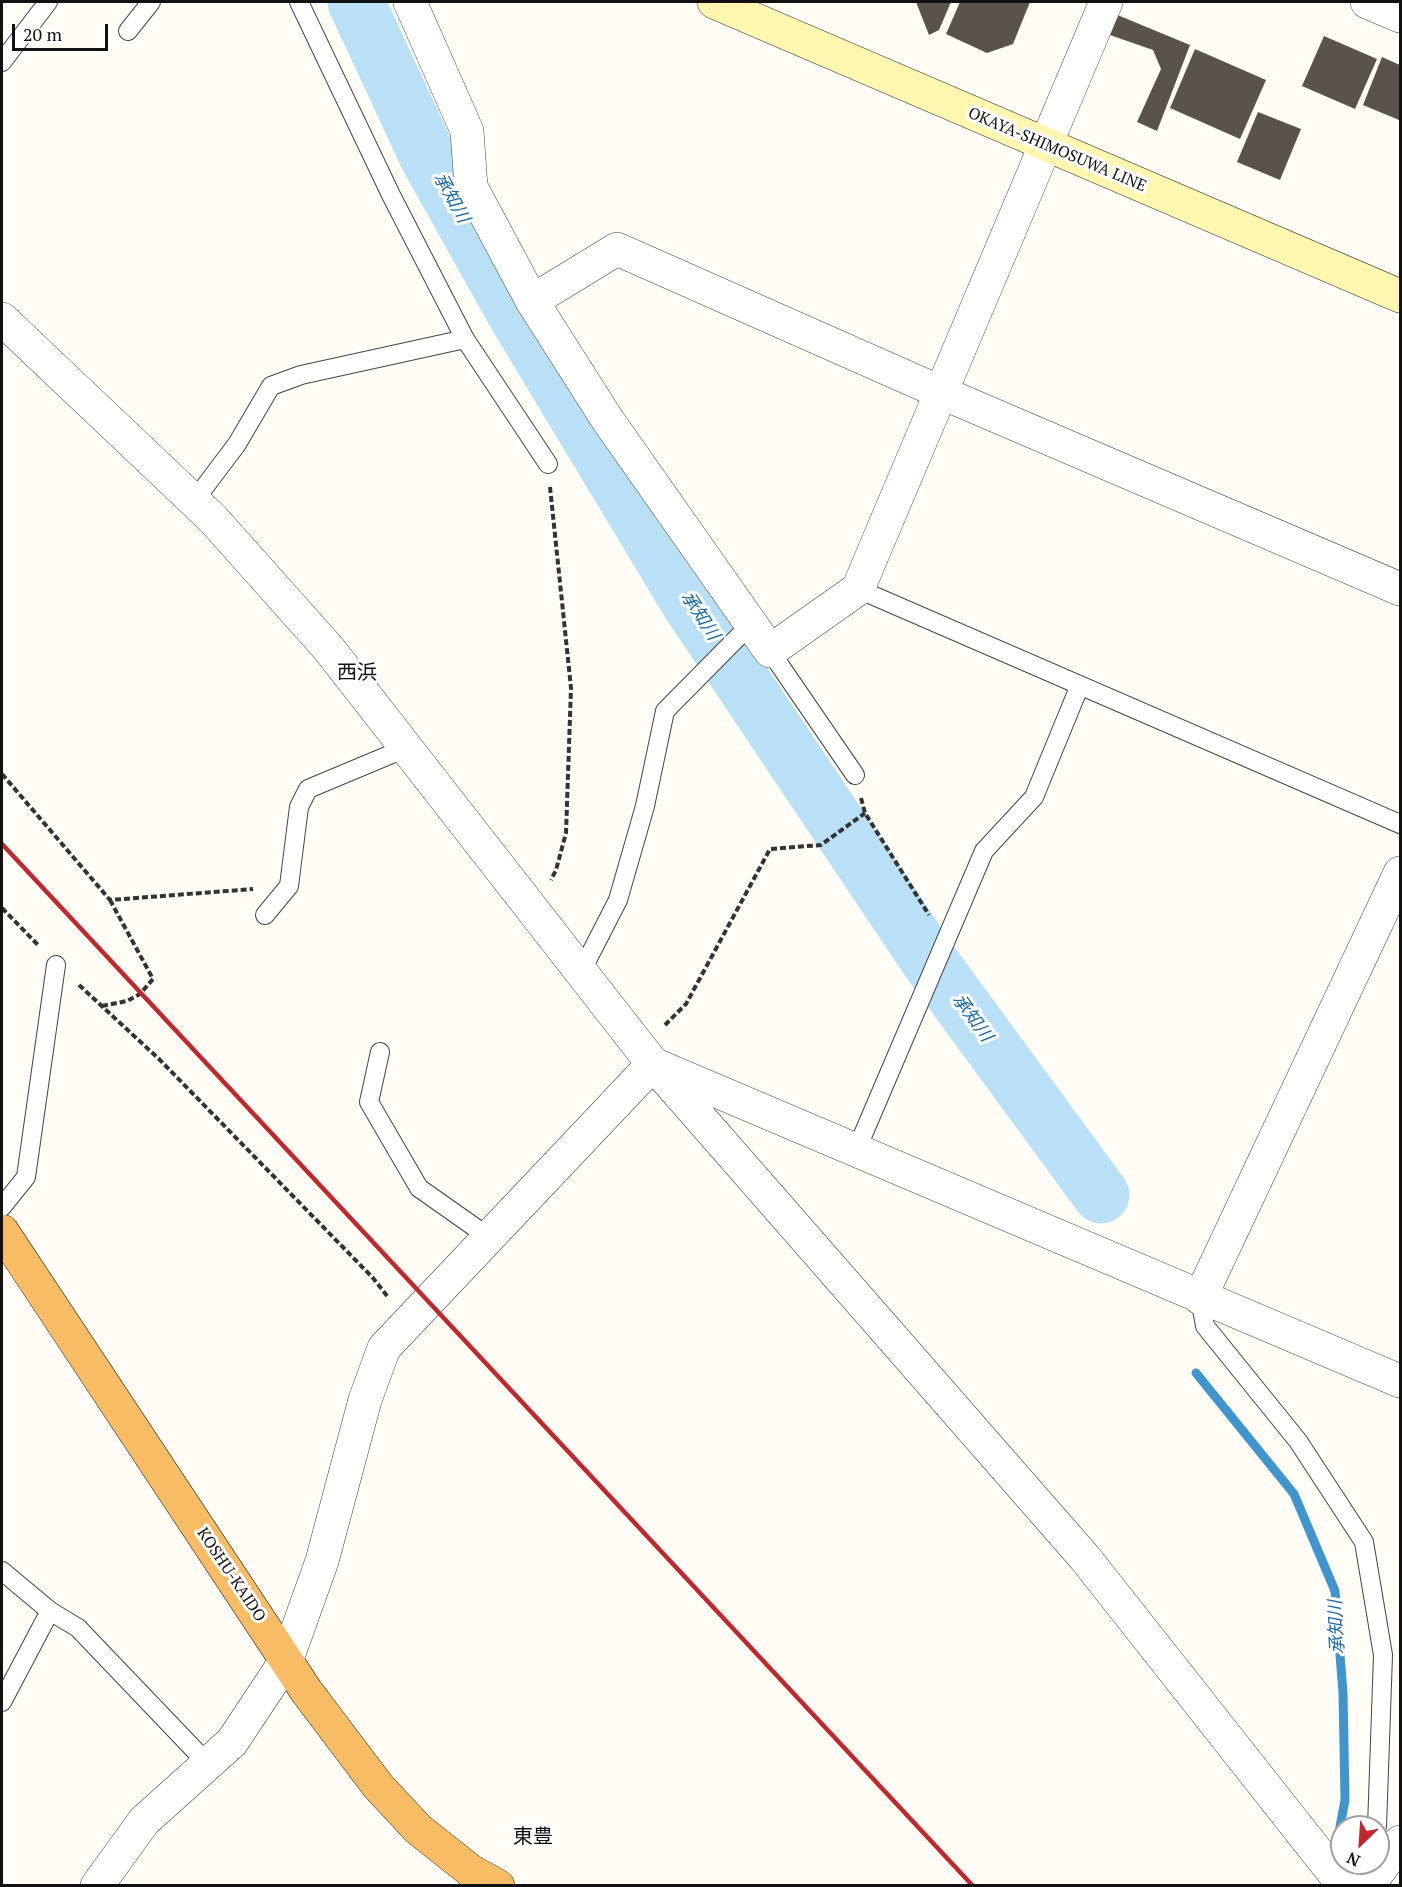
<!DOCTYPE html>
<meta charset="utf-8">
<style>
body{margin:0}
#map{position:relative;width:1402px;height:1887px;overflow:hidden;background:#fffdf5;font-family:"PT Serif",serif}
canvas{display:block}
.frame{position:absolute;inset:0;border:3px solid #111;pointer-events:none}
.north{position:absolute;left:1330px;top:1815px;width:60px;height:60px;box-sizing:border-box;background:#fff;border:2px solid #a0a0a0;border-radius:50%;rotate:205deg;font-size:16px;font-weight:700;line-height:24px;text-align:center;color:#111}
.north::after{content:'';display:block;margin:auto;width:21px;height:27px;background:#c4262e;clip-path:polygon(50% 0,100% 100%,50% 72%,0 100%)}
.scale{position:absolute;left:12px;top:24px;width:96px;height:27px;box-sizing:border-box;border:3px solid #111;border-top:0;padding-left:8px;font-size:18px;line-height:21px;white-space:nowrap;color:#111;-webkit-text-stroke:4px #fff;paint-order:stroke}
</style>
<div id="map">
<canvas width="1402" height="1887"></canvas>
<div class="frame"></div>
<div class="north">N</div>
<div class="scale">20 m</div>
</div>
<script>
const g = document.querySelector('canvas').getContext('2d');
g.lineJoin = 'round';
const toPath = rows => new Path2D(rows.map(r => 'M' + r).join(''));
function strokePath(path, color, width, dash) { g.strokeStyle = color; g.lineWidth = width; g.lineCap = dash ? 'butt' : 'round'; g.setLineDash(dash || []); g.stroke(path); }
function fillPath(path, color) { g.fillStyle = color; g.fill(path, 'evenodd'); }
function drawText(font, color, halo, rows, align = 'center') {
  g.font = font + ' "PT Serif","Noto Sans JP",serif'; g.lineWidth = 6; g.setLineDash([]); g.textBaseline = 'middle'; g.strokeStyle = halo; g.fillStyle = color; for (const [text, x, y, turn = 0] of rows) {
    g.save(); g.translate(x, y); g.rotate((+turn || 0) * Math.PI / 180); g.textAlign = isNaN(turn) ? turn : align; if (halo) g.strokeText(text, 0, 0); g.fillText(text, 0, 0); g.restore();
  }
}
strokePath(toPath([
 [1196,1373,1294,1494,1335,1591,1343,1693,1345,1800,1334,1859]
]), '#3f96cf', 9);
strokePath(toPath([
 [356,2,428,157,517,316,691,605,928,959,1101,1195]
]), '#b9e0f7', 57);
fillPath(toPath([
 [916,2,951,2,939,30,929,35],
 [960,2,1030,2,1013,44,987,53,946,34],
 [1115,14,1190,45,1157,131,1137,122,1161,69,1153,50,1107,34],
 [1324,36,1377,59,1355,109,1302,86],
 [1195,49,1266,80,1240,139,1170,108],
 [1382,57,1400,65,1399,120,1363,105],
 [1258,112,1301,129,1280,180,1237,162]
]), '#5a524d');
const service = toPath([
 [299,2,391,195,465,339,548,464],
 [128,31,151,2],
 [2,62,48,2],
 [194,501,237,444,271,386,301,375,465,339],
 [858,589,1400,824],
 [770,651,855,775],
 [265,915,289,886,299,807,308,789,406,748],
 [580,974,618,900,645,806,665,711,751,624],
 [380,1052,369,1102,419,1188,490,1238],
 [856,1151,984,851,1034,797,1080,685],
 [2,1207,26,1177,56,965],
 [1200,1298,1205,1326,1298,1441,1364,1542,1383,1655,1377,1827],
 [2,1571,50,1611,78,1628,207,1763],
 [2,1702,50,1611]
]);
const minor = toPath([
 [410,2,467,131,471,187,532,301,607,419,770,651,858,589,1106,2],
 [1367,2,1400,16],
 [532,301,617,249,940,392,1400,589],
 [2,319,213,519,329,649,653,1064,1085,1558,1344,1886],
 [97,1886,144,1821,232,1742,287,1659,322,1561,365,1400,384,1348,653,1064],
 [1368,1886,1400,1842]
]);
const tertiary = toPath([
 [653,1064,1400,1381],
 [1200,1298,1400,873]
]);
const secondary = toPath([
 [714,2,1400,296]
]);
const trunk = toPath([
 [2,1231,307,1692,378,1786,418,1829,471,1871,498,1886]
]);
strokePath(service, '#444', 20);
strokePath(minor, '#444', 34);
strokePath(tertiary, '#444', 34);
strokePath(secondary, '#333', 34);
strokePath(trunk, '#222', 34);
strokePath(toPath([
 [550,487,571,688,566,833,556,870,551,880],
 [2,774,110,900,253,889],
 [861,798,865,813,929,915],
 [2,908,39,946],
 [79,985,159,1059,373,1278,388,1297],
 [102,1006,127,1001,140,994,153,979,110,900],
 [665,1025,686,1004,770,849,821,845,865,813]
]), '#333', 4, [6, 3]);
strokePath(service, '#fff', 18);
strokePath(minor, '#fff', 33);
strokePath(tertiary, '#fff', 33);
strokePath(secondary, '#fff6b0', 33);
strokePath(trunk, '#f7bc64', 33);
strokePath(toPath([
 [2,844,973,1886]
]), '#c4262e', 4.5);
drawText('16px', '#111', '#fff', [
 ["OKAYA-SHIMOSUWA LINE",1057,150,23],
 ["KOSHU-KAIDO",231,1575,56]
]);
drawText('italic 18px', '#1768a6', '#fff', [
 ["承知川",451,198,61],
 ["承知川",700,616,57],
 ["承知川",972,1018,54],
 ["承知川",1337,1627,-93]
]);
drawText('20px', '#111', '#fff', [
 ["西浜",357,673],
 ["東豊",533,1837]
]);
</script>
